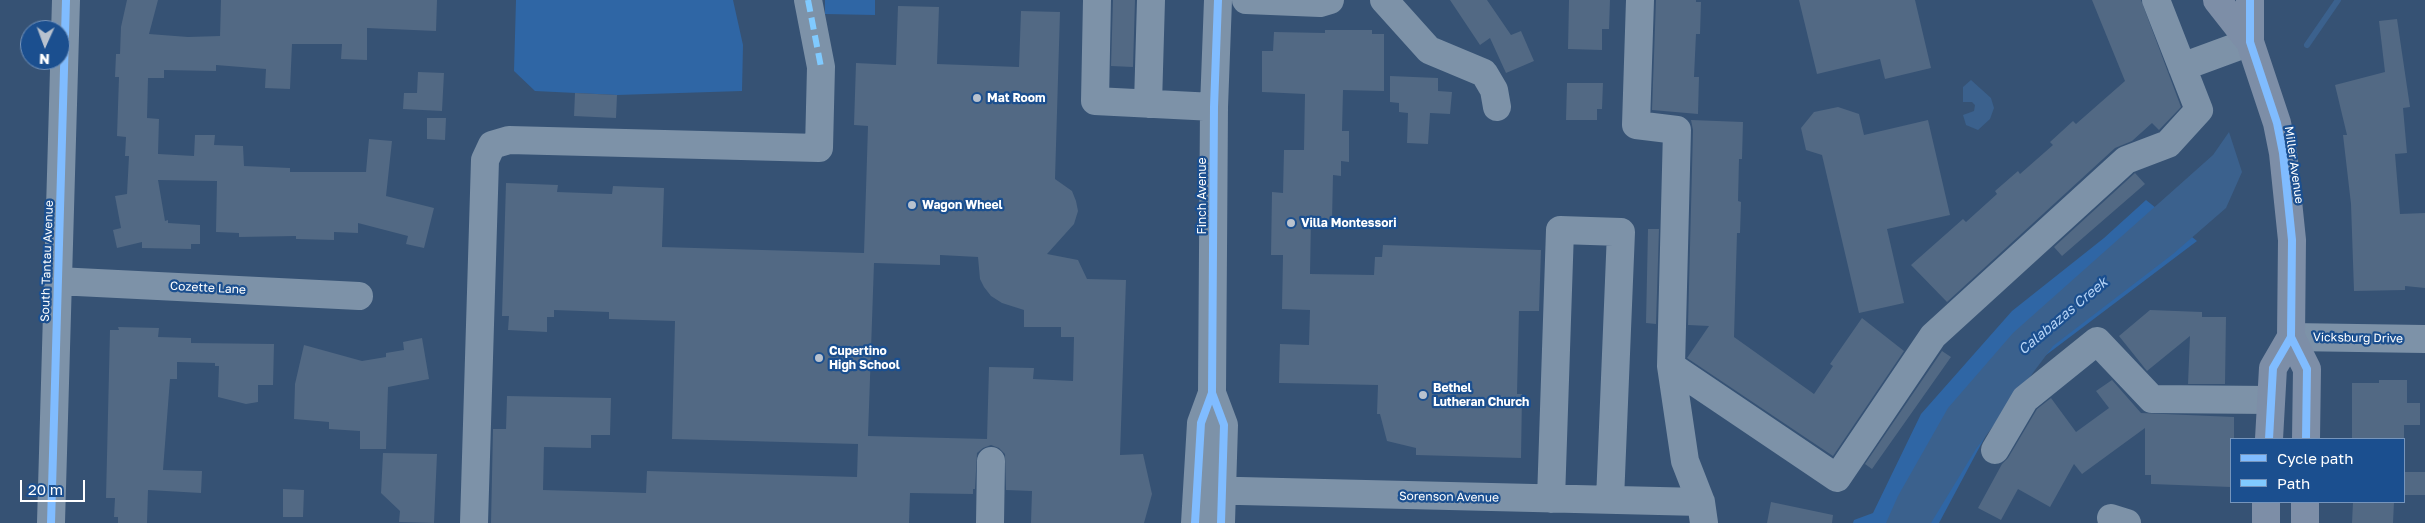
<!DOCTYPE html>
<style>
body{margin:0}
#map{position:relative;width:2425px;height:523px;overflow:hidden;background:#365274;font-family:"Golos Text",sans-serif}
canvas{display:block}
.legend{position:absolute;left:2230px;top:438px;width:175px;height:65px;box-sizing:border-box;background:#1b4f8f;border:1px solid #7695bc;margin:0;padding:6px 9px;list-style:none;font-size:15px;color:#fff}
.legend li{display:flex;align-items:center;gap:10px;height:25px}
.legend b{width:25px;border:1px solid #7695bc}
.north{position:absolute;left:20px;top:20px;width:50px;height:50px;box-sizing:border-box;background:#1b4f8f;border:1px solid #7695bc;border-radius:50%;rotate:182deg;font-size:14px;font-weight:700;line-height:20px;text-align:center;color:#fff}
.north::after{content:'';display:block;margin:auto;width:18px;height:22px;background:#b9c2ce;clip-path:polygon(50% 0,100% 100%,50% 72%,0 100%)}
.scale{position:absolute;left:20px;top:480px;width:65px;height:22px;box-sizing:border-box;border:2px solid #fff;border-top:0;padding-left:6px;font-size:15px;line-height:18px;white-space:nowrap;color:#fff;-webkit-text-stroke:4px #1b4f8f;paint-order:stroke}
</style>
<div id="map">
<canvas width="2425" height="523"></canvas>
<ul class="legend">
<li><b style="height:6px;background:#80bcff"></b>Cycle path</li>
<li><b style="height:6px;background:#80caff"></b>Path</li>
</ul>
<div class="north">N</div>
<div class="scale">20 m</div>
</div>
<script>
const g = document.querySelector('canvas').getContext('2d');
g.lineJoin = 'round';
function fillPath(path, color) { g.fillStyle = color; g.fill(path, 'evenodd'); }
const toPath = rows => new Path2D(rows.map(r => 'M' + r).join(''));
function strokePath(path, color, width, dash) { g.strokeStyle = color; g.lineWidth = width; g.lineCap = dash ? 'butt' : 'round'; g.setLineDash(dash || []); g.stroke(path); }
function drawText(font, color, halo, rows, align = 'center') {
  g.font = font + ' "Golos Text",sans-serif'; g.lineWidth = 4.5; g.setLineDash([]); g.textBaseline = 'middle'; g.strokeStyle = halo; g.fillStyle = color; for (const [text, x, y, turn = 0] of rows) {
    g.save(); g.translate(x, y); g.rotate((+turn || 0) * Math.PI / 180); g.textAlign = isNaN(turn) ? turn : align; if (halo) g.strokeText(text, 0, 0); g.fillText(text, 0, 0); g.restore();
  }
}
fillPath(toPath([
 [516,0,733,0,743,45,742,91,617,95,535,91,514,71],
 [825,0,875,0,875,15,825,14],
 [2146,200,2197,241,2017,377,1939,523,1853,523,1854,520,1873,513,1921,414,2012,311,2104,238]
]), '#2f66a5');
fillPath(toPath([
 [1971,80,1991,98,1994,108,1990,119,1978,130,1966,125,1963,115,1974,111,1975,105,1972,102,1963,102,1963,87],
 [2229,132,2242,172,2226,208,2173,254,2053,346,1976,449,1931,523,1886,523,1898,496,1948,408,2013,333,2213,155]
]), '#3b618d');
strokePath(toPath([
 [2307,45,2338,0]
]), '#3b618d', 6);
fillPath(toPath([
 [127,0,158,0,149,34,188,37,220,36,221,0,437,0,436,31,367,28,367,60,341,59,342,44,292,44,290,89,265,88,266,69,216,65,216,71,164,70,164,78,148,78,147,118,159,119,158,154,194,156,195,135,215,135,214,145,243,146,244,166,290,168,290,172,366,172,369,139,392,141,386,196,434,208,424,248,406,244,408,236,358,223,358,233,334,232,334,240,296,239,296,236,239,237,239,233,216,232,217,181,158,180,165,221,168,220,168,223,200,225,200,244,191,244,191,249,142,248,142,242,117,248,113,230,121,228,115,196,127,194,129,156,125,156,126,137,117,136,119,77,115,77,116,54,120,54,121,27],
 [1113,0,1135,0,1133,67,1111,66],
 [1450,0,1487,0,1511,35,1521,31,1534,61,1506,73,1490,38,1480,45],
 [1569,0,1610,0,1609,29,1602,29,1602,50,1568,49],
 [1656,0,1696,0,1696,2,1701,2,1700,34,1696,34,1694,77,1699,77,1698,114,1652,110],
 [1799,0,1915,0,1931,68,1885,79,1880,59,1817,74],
 [2092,0,2141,0,2181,107,2159,130,2152,123,2132,141,2115,148,1947,302,1911,265,1963,219,1966,222,1997,194,1995,191,2018,171,2020,174,2053,145,2050,142,2073,121,2076,124,2125,81],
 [898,6,939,7,937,64,1019,67,1021,11,1060,12,1055,179,1072,191,1076,201,1078,211,1074,224,1047,254,1078,260,1087,279,1126,280,1120,455,1143,454,1152,494,1144,523,1031,523,1032,491,1006,490,1005,454,999,448,991,445,983,448,977,453,975,489,973,489,973,494,910,493,909,523,491,523,493,429,506,429,507,396,611,398,610,435,591,435,591,448,544,447,543,490,646,493,647,471,857,477,858,444,672,439,675,321,609,319,609,312,554,310,554,317,547,317,547,332,508,330,509,316,502,316,506,183,558,185,557,192,612,194,613,186,664,188,662,247,864,253,868,126,854,125,856,63,896,65],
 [940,255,978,257,980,279,984,287,991,296,1002,303,1024,310,1024,327,1061,327,1061,337,1074,337,1073,381,1033,379,1034,368,989,367,987,439,868,436,874,263,940,265],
 [2397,19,2410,107,2403,108,2407,153,2395,154,2400,214,2425,213,2425,288,2405,286,2405,290,2354,291,2351,204,2343,135,2347,135,2335,85,2385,72,2379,21],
 [1325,30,1372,30,1372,34,1384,34,1384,91,1343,90,1342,131,1349,131,1349,162,1341,161,1341,176,1333,175,1332,221,1311,220,1310,274,1374,275,1375,257,1382,257,1383,245,1541,250,1539,311,1519,311,1517,394,1522,394,1521,458,1416,455,1416,448,1387,441,1380,414,1377,414,1378,385,1279,383,1280,344,1309,345,1310,310,1282,309,1283,255,1271,255,1272,192,1283,193,1284,150,1304,150,1305,94,1262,92,1262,51,1273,51,1274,32,1325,33],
 [418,72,444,73,442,111,403,109,404,93,417,93],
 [1390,76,1438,78,1438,91,1452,92,1450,114,1430,113,1428,144,1407,143,1408,113,1399,112,1399,103,1390,102],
 [1567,83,1603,83,1602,109,1597,109,1597,120,1566,120],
 [575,93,617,95,616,118,574,116],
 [1838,107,1859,114,1864,135,1928,120,1950,215,1887,229,1904,303,1859,313,1822,155,1806,150,1801,128,1814,112],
 [427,118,446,118,445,140,427,139],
 [1691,120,1743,122,1742,159,1739,159,1738,201,1741,202,1740,233,1737,233,1734,337,1814,394,1833,366,1830,364,1862,318,1904,351,1833,456,1687,358,1709,326,1688,325,1693,130],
 [2135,173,2145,184,2062,256,2054,247],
 [1648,229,1659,229,1656,324,1646,323],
 [2150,310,2202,312,2202,317,2226,317,2225,384,2188,384,2190,336,2147,371,2119,336],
 [118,327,159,328,158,337,191,338,191,343,274,344,273,385,258,385,258,402,246,404,218,397,219,366,215,366,215,363,177,362,177,379,170,379,163,470,202,471,201,493,148,490,147,523,118,523,118,517,114,517,115,498,106,498,110,330,119,330],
 [422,338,429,379,388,387,386,449,360,449,360,431,329,429,329,422,294,419,295,384,304,345,362,361,386,357,386,353,404,350,403,342],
 [1942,351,1951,357,1872,469,1865,464],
 [2112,380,2141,413,2234,417,2234,439,2231,439,2231,487,2151,484,2151,475,2145,475,2145,428,2082,474,2074,464,2050,507,2018,489,2001,520,1978,508,2002,464,2008,458,2037,409,2051,398,2076,432,2109,408,2096,391],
 [2379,380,2407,380,2407,403,2420,403,2420,425,2404,425,2404,439,2352,439,2352,383,2379,383],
 [383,453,437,454,434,523,399,522,400,511,381,493],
 [2404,472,2425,472,2425,495,2404,495],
 [283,489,304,490,303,517,283,517],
 [1771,502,1833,515,1832,523,1767,523],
 [2353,502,2394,502,2393,523,2352,523]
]), '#526984');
strokePath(toPath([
 [1097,0,1095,101,1214,107],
 [1246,0,1320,3,1330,0],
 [1384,0,1429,50,1484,73,1494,90,1497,107],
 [1640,0,1636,125,1677,130,1671,366,1837,478,1933,336,2126,160,2168,144,2199,110,2156,0],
 [2182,67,2250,42],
 [1148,104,1151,0],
 [57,281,359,296],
 [2291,337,2425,339],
 [1671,366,1685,461,1701,502,1704,523],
 [1212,393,1224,425,1221,523],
 [1995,450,2025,399,2097,341,2152,399,2270,400],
 [1198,490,1701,502],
 [1551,499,1560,230,1621,232,1610,500],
 [2111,518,2127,523],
 [51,523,66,0],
 [474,523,485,160,492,145,509,140,819,148,821,67,808,0],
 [990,523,991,461],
 [1195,523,1201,423,1212,393,1214,107,1218,0]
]), '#7d92a8', 28);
strokePath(toPath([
 [2217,0,2250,42],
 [2250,0,2250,42,2277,123,2283,153,2292,240,2291,337,2273,368,2269,439],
 [2291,337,2307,369,2306,439],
 [2266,523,2266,502],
 [2305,523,2305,502]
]), '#7d8ea7', 28);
strokePath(toPath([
 [808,0,821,67]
]), '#80caff', 6, [12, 6]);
strokePath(toPath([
 [2250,0,2250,42,2277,123,2283,153,2292,240,2291,337,2273,368,2269,439],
 [2291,337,2307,369,2306,439],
 [1212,393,1224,425,1221,523],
 [51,523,66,0],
 [1195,523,1201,423,1212,393,1214,107,1218,0]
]), '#80bcff', 8);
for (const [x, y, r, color] of [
 [977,98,5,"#b9c2ce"],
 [912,205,5,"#b9c2ce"],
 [1291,223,5,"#b9c2ce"],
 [819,358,5,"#b9c2ce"],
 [1423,395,5,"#b9c2ce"]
]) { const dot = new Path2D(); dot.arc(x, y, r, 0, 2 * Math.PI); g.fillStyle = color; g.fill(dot); strokePath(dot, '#1b4f8f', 2); }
drawText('bold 12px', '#fff', '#1b4f8f', [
 ["Mat Room",987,98],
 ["Wagon Wheel",922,205],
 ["Villa Montessori",1301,223],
 ["Cupertino",829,351],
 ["High School",829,365],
 ["Bethel",1433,388],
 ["Lutheran Church",1433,402]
], 'left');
drawText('12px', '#fff', '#1b4f8f', [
 ["Miller Avenue",2294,165,82],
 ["Finch Avenue",1202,196,-90],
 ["South Tantau Avenue",47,261,-88],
 ["Cozette Lane",208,288,3],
 ["Vicksburg Drive",2358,338,1],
 ["Sorenson Avenue",1449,497,1]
]);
drawText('italic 14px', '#b5d3f5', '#1b4f8f', [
 ["Calabazas Creek",2063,316,-40]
]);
</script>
